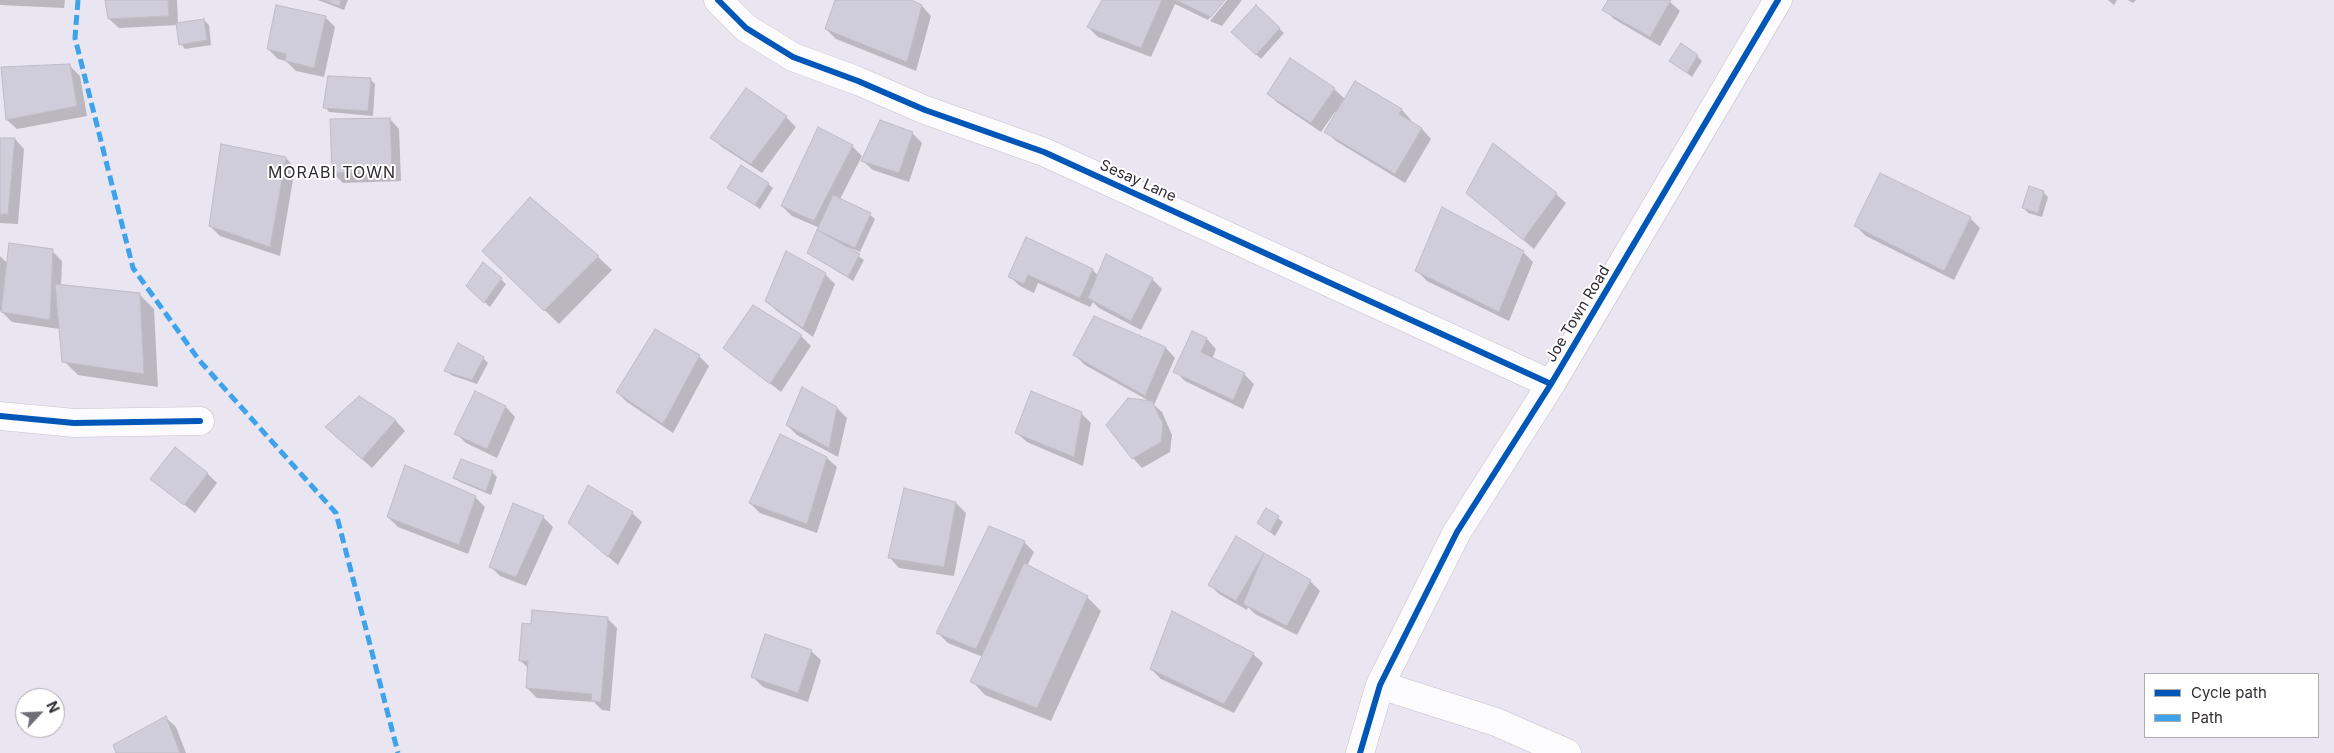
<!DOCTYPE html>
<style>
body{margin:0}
#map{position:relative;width:2334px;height:753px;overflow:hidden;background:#e9e5f1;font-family:Inter,sans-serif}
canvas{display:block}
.legend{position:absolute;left:2144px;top:673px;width:175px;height:65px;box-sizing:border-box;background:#fff;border:1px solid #acabae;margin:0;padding:6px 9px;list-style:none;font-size:15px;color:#302c35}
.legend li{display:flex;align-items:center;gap:10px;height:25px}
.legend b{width:25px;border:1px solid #acabae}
.north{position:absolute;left:15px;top:688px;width:50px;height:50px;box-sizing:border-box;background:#fff;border:1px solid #acabae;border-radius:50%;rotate:65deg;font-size:14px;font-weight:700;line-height:20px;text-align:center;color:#302c35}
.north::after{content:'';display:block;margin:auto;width:18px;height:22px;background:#716d77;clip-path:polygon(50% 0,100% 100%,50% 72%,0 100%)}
</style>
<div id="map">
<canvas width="2334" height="753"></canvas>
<ul class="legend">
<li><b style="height:6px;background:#0057b8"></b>Cycle path</li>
<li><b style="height:6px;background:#3ea3eb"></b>Path</li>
</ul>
<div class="north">N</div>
</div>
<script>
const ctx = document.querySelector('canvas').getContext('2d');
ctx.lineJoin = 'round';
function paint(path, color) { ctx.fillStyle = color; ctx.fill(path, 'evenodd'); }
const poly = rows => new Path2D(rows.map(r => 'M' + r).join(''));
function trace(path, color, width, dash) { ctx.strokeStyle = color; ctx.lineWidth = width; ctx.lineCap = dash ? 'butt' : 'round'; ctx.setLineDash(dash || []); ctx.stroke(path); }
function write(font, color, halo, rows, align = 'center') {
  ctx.font = font + ' Inter,sans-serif'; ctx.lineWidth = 4; ctx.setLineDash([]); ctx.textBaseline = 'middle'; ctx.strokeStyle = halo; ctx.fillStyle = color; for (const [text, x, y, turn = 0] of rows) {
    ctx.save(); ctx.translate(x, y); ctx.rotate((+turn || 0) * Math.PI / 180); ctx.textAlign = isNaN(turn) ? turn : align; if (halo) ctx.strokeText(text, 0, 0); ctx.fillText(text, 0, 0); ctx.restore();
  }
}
const shadow = poly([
 [0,0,65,0,64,8,0,5],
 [107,0,177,0,178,24,204,20,209,25,211,45,185,49,181,44,178,25,119,28,109,19],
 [318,0,348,0,344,10],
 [837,0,908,0,922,6,931,16,916,71,836,39,826,29],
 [1103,0,1224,0,1208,20,1175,4,1151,57,1098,37,1088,27],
 [1227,0,1242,0,1222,26,1210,21],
 [1610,0,1668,0,1680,11,1660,46,1614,19,1604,9],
 [2108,0,2117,0,2114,5],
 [2128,0,2136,0,2133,3],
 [1256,7,1284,33,1261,59,1233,32],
 [325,17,335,27,324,77,296,71,286,61,278,59,268,49],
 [1697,56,1702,61,1692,77,1671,61],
 [70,66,80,76,87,116,17,129,7,120],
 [370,79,375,84,373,116,329,112,325,107],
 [1355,82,1402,110,1411,120,1410,122,1422,129,1431,139,1405,183,1336,141,1326,131,1337,113,1335,112,1321,132,1278,103,1268,94,1334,89,1345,99],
 [786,117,796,127,762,173,722,147,712,137],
 [390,119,399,129,401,181,343,183,333,173],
 [912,133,922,143,909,182,873,170,863,161],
 [0,139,15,139,24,149,18,224,0,223],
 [852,146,862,156,840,199,870,215,875,219,860,252,848,247,847,249,864,260,853,281,808,253,820,228,792,216,782,206],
 [286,158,295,168,280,256,220,236,210,226],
 [768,184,773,188,760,209,729,188],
 [2043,192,2048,197,2042,217,2028,213,2024,208],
 [1468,193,1556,194,1566,203,1534,249],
 [1970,218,1980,228,1954,280,1866,236,1856,226],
 [1027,239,1093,270,1098,276,1152,279,1162,289,1141,330,1099,308,1093,302,1090,307,1038,283,1034,293,1020,286,1010,277],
 [52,251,62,261,61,286,140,295,154,309,158,387,78,375,64,361,60,329,12,322,0,310,0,256,8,264],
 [1523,252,1533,262,1509,321,1427,281,1417,271],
 [598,257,612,270,559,324,498,265],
 [483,263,506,284,490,307,467,286],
 [825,274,835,284,813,337,777,311,767,301],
 [1095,318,1166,348,1175,358,1154,405,1162,412,1172,435,1170,452,1142,468,1133,458,1151,402,1085,365,1075,355],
 [801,336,811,346,781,392,725,348],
 [1207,339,1216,349,1212,359,1244,374,1254,384,1243,409,1185,381,1175,371],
 [699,356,709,366,673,433,627,402,617,392],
 [483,358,488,363,477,384,451,375,446,370],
 [359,398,396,421,405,431,372,468,336,436],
 [506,407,515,417,497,458,466,443,456,433],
 [837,408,847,418,838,457,797,435,787,425],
 [1081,413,1091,423,1083,466,1027,442,1017,433],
 [827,458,837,467,817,533,760,513,750,503],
 [492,472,497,477,491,495,460,482,455,478],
 [207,473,217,483,195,513,152,479],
 [475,497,485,507,468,554,398,527,388,517],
 [956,503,966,513,954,576,899,568,890,558],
 [1267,510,1283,522,1275,536,1258,523],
 [632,513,642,522,618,565,579,532],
 [543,517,553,527,526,586,500,576,491,567],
 [1237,538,1310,581,1320,591,1297,635,1255,614,1248,607,1247,610,1219,594,1209,584],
 [1024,542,1034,552,1027,566,1087,597,1101,611,1051,721,985,695,972,681,983,657,948,643,938,633],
 [607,618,617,628,610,711,602,710,594,702,537,698,527,688,529,669,520,660,532,625],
 [811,651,821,660,808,702,763,687,753,677],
 [1253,654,1263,663,1234,713,1161,679,1151,669],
 [166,718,176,727,186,753,117,753]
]);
const building = poly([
 [105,0,168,0,169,16,108,19,105,0],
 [324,0,341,0,339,6,324,0],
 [835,0,911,0,922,5,907,62,825,29,835,0],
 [1102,0,1162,0,1141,48,1087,27,1102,0],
 [1176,0,1225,0,1211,17,1176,0],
 [1608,0,1671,0,1650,37,1602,10,1608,0],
 [276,5,326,16,314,68,285,61,286,54,267,49,276,5],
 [1256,5,1280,28,1256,55,1231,32,1256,5],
 [204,19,207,40,179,45,176,23,204,19],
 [1681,43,1698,55,1687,73,1669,61,1681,43],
 [1290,58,1335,88,1311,123,1267,94,1290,58],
 [70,64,77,106,6,120,1,67,70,64],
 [328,76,371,78,368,111,323,108,328,76],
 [1355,81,1402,109,1399,114,1422,128,1395,174,1324,132,1355,81],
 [746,88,787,116,751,164,710,138,746,88],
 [390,118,392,171,332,173,330,119,390,118],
 [880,120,913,132,899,173,861,161,880,120],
 [818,127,853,145,814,221,781,206,818,127],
 [0,138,15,138,8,214,0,214,0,138],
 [1493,143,1557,193,1523,240,1466,193,1493,143],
 [221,144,286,157,270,247,209,226,221,144],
 [741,165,769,183,755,205,727,188,741,165],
 [1880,173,1971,217,1944,271,1854,226,1880,173],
 [2029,186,2044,191,2038,213,2022,208,2029,186],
 [833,195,871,213,855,248,817,230,833,195],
 [530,197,599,256,544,311,482,251,530,197],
 [1442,207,1524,251,1499,312,1415,271,1442,207],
 [817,230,860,254,848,277,807,253,817,230],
 [1026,237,1093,269,1080,298,1028,275,1024,284,1008,277,1026,237],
 [9,243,53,249,50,320,1,312,9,243],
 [786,251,826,273,803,328,765,301,786,251],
 [1106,254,1153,278,1131,321,1088,298,1106,254],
 [483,262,502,278,484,303,466,286,483,262],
 [55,284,140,293,144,374,62,362,55,284],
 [753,305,802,335,770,384,723,348,753,305],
 [1094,316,1166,347,1145,396,1073,355,1094,316],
 [655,329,700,355,663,424,616,392,655,329],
 [1192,331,1207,338,1201,352,1245,373,1233,400,1173,372,1192,331],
 [458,343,484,357,472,380,444,371,458,343],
 [802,387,837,407,829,448,786,425,802,387],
 [475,391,506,406,487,449,454,434,475,391],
 [1031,391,1082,412,1074,457,1015,433,1031,391],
 [359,396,396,420,362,459,325,427,359,396],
 [1128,398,1152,401,1163,424,1161,442,1132,459,1106,425,1128,398],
 [780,434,827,457,807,524,749,503,780,434],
 [175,447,208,473,184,505,150,479,175,447],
 [461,459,493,471,486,491,453,478,461,459],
 [405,465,476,496,459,545,387,517,405,465],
 [588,485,633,512,608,557,568,523,588,485],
 [904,488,956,502,944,567,888,558,904,488],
 [513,503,544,516,516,577,489,567,513,503],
 [1266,508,1279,516,1270,532,1257,523,1266,508],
 [989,526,1025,541,976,649,936,633,989,526],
 [1236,536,1264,553,1236,601,1208,585,1236,536],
 [1264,553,1311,580,1287,626,1243,604,1264,553],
 [1024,563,1088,596,1037,708,970,682,1024,563],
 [532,610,608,617,601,702,591,701,592,694,526,688,528,661,519,661,522,623,531,624,532,610],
 [1172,611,1254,653,1224,704,1150,669,1172,611],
 [765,634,812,650,798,693,751,677,765,634],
 [166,716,180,753,116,753,113,745,166,716]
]);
const minor = poly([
 [718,0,746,28,793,57,858,81,925,110,1044,152,1551,384],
 [0,416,74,423,200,421],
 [1380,685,1496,722,1567,753],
 [1360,753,1380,685,1457,532,1551,384,1778,0]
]);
const quiet = poly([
 [78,0,75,38,133,268,199,360,336,513,398,753]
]);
const cycleway = poly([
 [718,0,746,28,793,57,858,81,925,110,1044,152,1551,384],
 [0,416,74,423,200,421],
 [1360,753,1380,685,1457,532,1551,384,1778,0]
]);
const streetNames = [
 ["Sesay Lane",1138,181,24],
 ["Joe Town Road",1578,314,-59]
];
const neighbourhoodNames = [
 ["MORABI TOWN",332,173]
];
paint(shadow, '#0003');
paint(building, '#cfcdda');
trace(building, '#bfbcc6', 1);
trace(minor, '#c7c3cd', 29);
trace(minor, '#fcfbfd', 28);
trace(quiet, '#3ea3eb', 5, [10, 5]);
trace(cycleway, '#0057b8', 6);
write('15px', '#302c35', '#fff', streetNames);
ctx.letterSpacing = '1px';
write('16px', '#302c35', '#fff', neighbourhoodNames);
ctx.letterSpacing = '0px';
</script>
